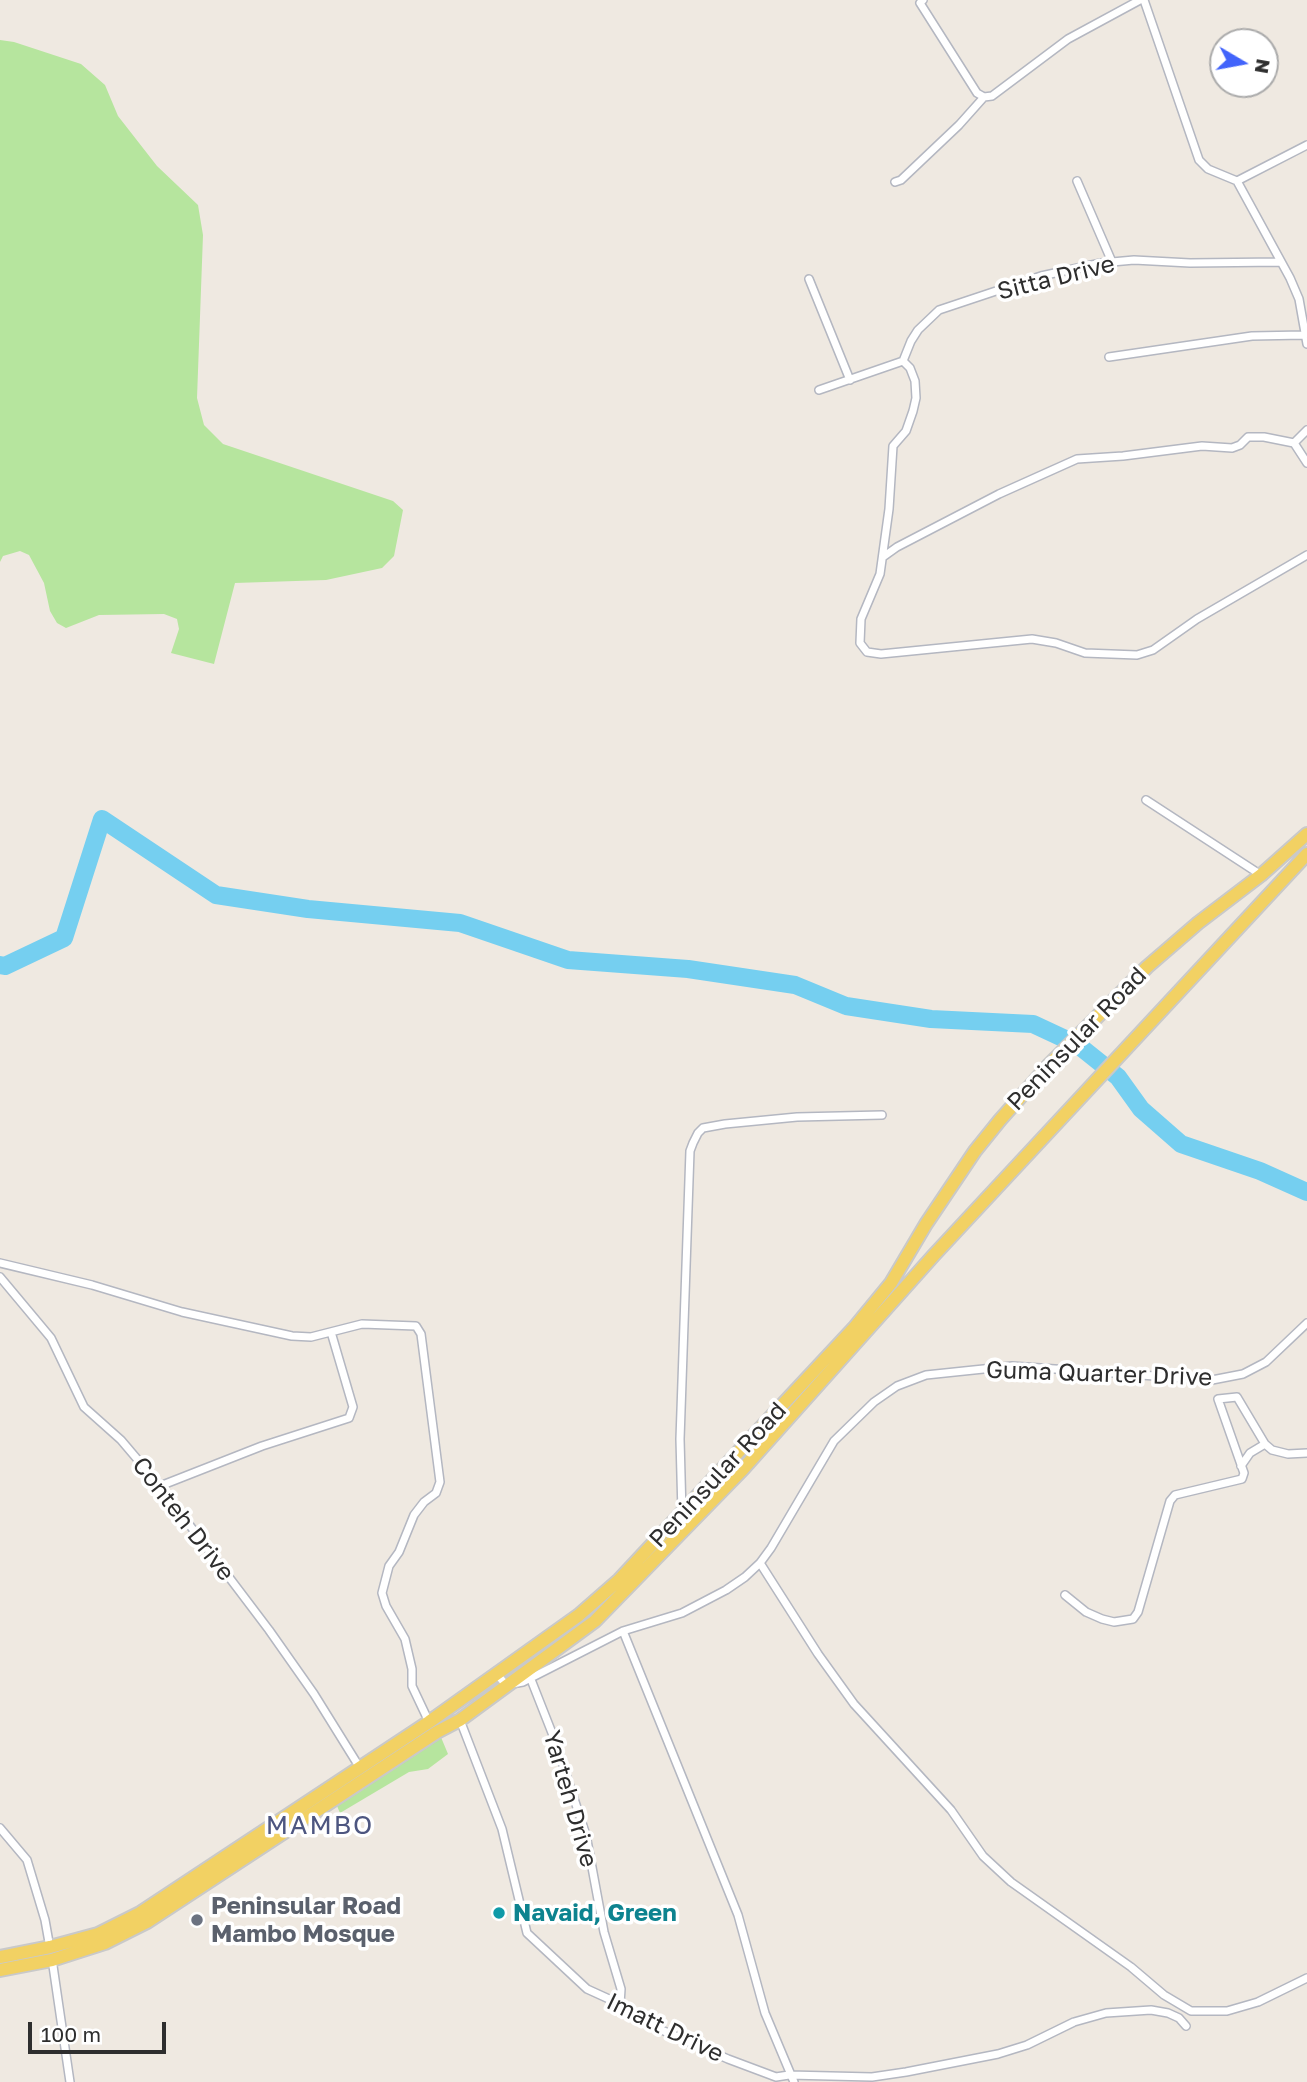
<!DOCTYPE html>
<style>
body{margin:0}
#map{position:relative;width:1307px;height:2082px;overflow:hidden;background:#efe9e1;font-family:"Golos Text",sans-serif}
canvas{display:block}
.north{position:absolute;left:1209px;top:28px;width:70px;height:70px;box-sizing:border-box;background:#fff;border:2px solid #ababab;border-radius:50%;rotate:100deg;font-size:19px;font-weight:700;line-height:28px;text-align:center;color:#2e2e2e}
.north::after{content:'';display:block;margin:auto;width:24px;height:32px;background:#4264fb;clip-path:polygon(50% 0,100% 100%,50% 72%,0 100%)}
.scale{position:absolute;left:28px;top:2022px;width:138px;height:32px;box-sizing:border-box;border:4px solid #2e2e2e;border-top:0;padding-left:9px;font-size:21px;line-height:24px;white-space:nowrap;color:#2e2e2e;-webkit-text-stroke:5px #fff;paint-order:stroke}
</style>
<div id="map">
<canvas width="1307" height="2082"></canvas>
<div class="north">N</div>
<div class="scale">100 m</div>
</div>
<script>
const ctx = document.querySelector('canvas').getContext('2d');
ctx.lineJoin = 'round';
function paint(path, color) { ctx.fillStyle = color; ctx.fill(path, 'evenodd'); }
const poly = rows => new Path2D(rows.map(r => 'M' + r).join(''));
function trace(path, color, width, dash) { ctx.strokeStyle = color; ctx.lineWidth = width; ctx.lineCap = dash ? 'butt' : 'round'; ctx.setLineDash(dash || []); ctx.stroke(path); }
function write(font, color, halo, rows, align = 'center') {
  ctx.font = font + ' "Golos Text",sans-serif'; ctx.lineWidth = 7; ctx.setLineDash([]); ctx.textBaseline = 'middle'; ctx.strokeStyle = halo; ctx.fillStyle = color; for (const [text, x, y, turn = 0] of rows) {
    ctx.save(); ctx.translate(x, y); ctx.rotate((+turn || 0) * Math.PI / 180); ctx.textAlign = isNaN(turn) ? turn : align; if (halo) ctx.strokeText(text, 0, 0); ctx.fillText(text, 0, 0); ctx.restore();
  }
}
const green = poly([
 [0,40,14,42,81,64,105,85,118,116,157,166,198,205,203,235,197,398,204,425,223,444,393,501,403,510,394,556,382,568,326,580,235,583,214,664,171,653,179,629,177,619,164,614,99,615,66,628,57,623,50,611,44,583,29,555,20,551,3,556,0,562],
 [438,1730,448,1754,428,1769,409,1772,340,1813,334,1799]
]);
const river = poly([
 [0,965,5,966,64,938,102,819,216,895,308,909,460,923,568,960,688,969,795,985,846,1006,931,1019,1033,1024,1078,1045,1118,1077,1141,1109,1181,1144,1260,1171,1307,1192]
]);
const minor = poly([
 [923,0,920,3,977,93,984,97,992,96,1068,39,1140,0],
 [1144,0,1199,160,1208,169,1237,181,1290,278,1299,299,1307,344],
 [1077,181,1112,262],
 [1237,181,1307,145],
 [895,182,901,180,959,125,984,97],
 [809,279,850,380],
 [1109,357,1252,336,1304,335],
 [903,361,911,341,918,330,939,310,1041,276,1101,263,1134,260,1190,263,1281,262],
 [819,390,903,361,910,368,915,381,916,398,913,411,906,431,893,446,889,509,880,574,861,619,860,643,867,652,881,654,1032,639,1056,643,1085,653,1137,655,1153,650,1197,619,1307,555],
 [1294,443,1307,463],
 [1294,443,1307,430],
 [883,557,897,547,999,494,1077,459,1123,456,1202,446,1232,448,1240,445,1248,437,1264,437,1294,443],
 [1146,800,1261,875],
 [0,1263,92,1285,182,1312,292,1336,311,1337,362,1324,416,1326,421,1334,440,1482,436,1493,424,1502,414,1515,399,1552,389,1566,382,1593,386,1606,405,1639,412,1669,412,1686,429,1722],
 [0,1277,51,1338,84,1407,121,1440,160,1486,269,1630,314,1694,360,1768],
 [1241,1466,1250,1453,1265,1444],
 [160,1486,262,1446,349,1418,353,1407,331,1332],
 [682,1513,680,1439,690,1151,693,1143,698,1133,703,1128,725,1124,797,1117,882,1115],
 [760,1563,818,1654,854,1704,951,1810,983,1856,1011,1882,1131,1967,1164,1995,1191,2011,1227,2011,1258,2002,1307,1978],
 [1065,1595,1086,1612,1102,1619,1114,1622,1133,1619,1138,1612,1170,1501,1175,1495,1242,1479,1244,1473,1218,1399,1237,1397,1265,1444,1272,1450,1288,1454,1307,1453],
 [623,1631,738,1915,765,2013,794,2082],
 [496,1673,506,1685,523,1682,623,1631,682,1613,726,1590,745,1577,760,1563,771,1548,834,1441,874,1402,897,1386,926,1375,1012,1366,1212,1380,1243,1374,1266,1362,1307,1323],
 [530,1677,554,1738,586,1835,604,1932,621,1989,620,2004],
 [460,1720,502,1829,527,1933,587,1989,620,2004,641,2021,728,2059,776,2077,789,2075,872,2077,906,2072,998,2054,1027,2045,1074,2022,1106,2013,1151,2010,1168,2013,1179,2018,1186,2026],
 [0,1828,27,1860,45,1920,50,1948],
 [52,1959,70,2082]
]);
const primary = poly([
 [0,1957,50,1947,98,1934,140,1913,429,1722,579,1615,619,1580,854,1328,891,1283,926,1224,975,1151,1000,1120,1048,1066,1147,967,1198,923,1261,875,1307,834],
 [0,1970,52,1960,105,1943,147,1922,437,1732,460,1720,595,1621,743,1469,934,1255,1307,854]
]);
const markers = [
 [499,1913,7,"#0f9aa8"],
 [197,1920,7,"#6b7280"]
];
const streetNames = [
 ["Sitta Drive",1056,278,-14],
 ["Peninsular Road",1077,1039,-46],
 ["Guma Quarter Drive",1099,1374,2],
 ["Peninsular Road",718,1475,-47],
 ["Conteh Drive",183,1519,52],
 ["Yarteh Drive",570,1799,74],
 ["Imatt Drive",665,2028,26]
];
const worshipNames = [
 ["Peninsular Road",211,1906],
 ["Mambo Mosque",211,1934]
];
const cultureNames = [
 ["Navaid, Green",513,1913]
];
const neighbourhoodNames = [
 ["MAMBO",320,1826]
];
paint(green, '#b6e59e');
trace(river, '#75cff0', 18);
trace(minor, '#b4b7c1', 10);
trace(primary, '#c9c9c9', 16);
trace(minor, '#fff', 7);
trace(primary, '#f2d163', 12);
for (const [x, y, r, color] of markers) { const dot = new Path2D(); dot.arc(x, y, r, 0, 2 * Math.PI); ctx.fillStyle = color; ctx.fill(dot); trace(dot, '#fff', 2.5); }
write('24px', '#2e2e2e', '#fff', streetNames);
write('bold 24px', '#5b616d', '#fff', worshipNames, 'left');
write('bold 24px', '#0d838f', '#fff', cultureNames, 'left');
ctx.letterSpacing = '2px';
write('26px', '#4d5680', '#fff', neighbourhoodNames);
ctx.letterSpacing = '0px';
</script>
